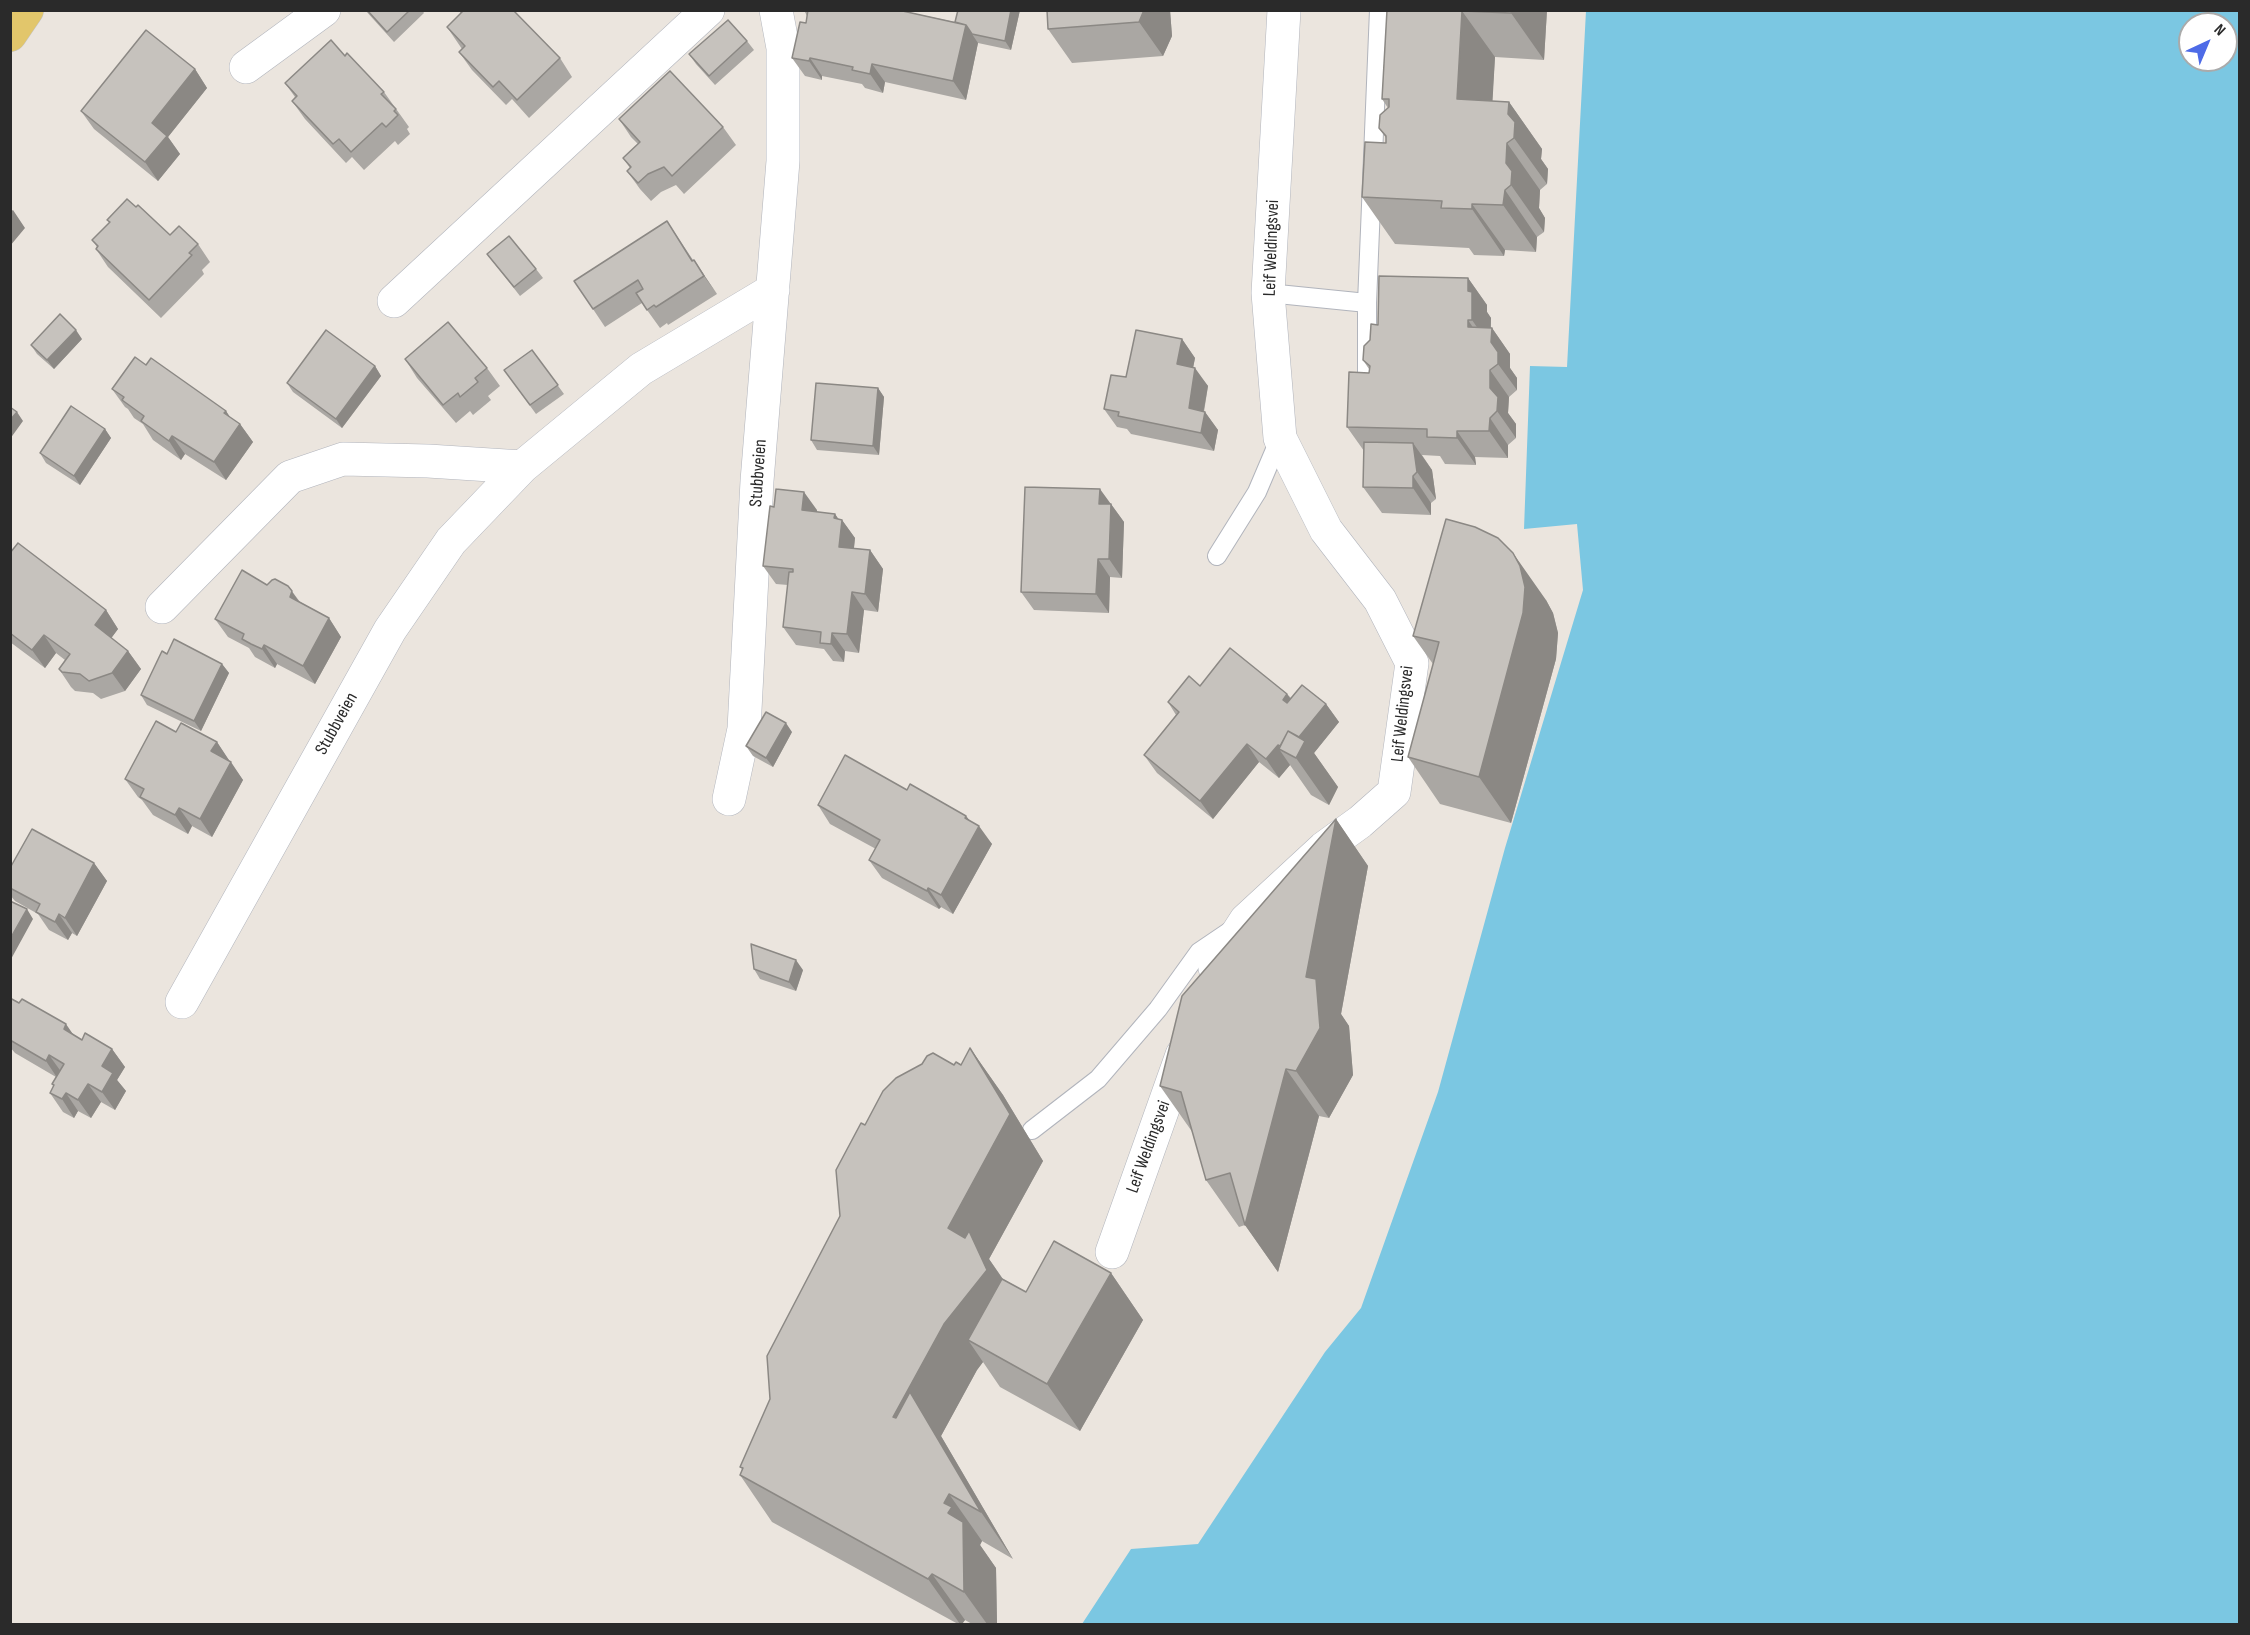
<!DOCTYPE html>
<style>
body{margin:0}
#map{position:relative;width:2250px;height:1635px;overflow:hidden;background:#ebe5de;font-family:"Sofia Sans Condensed",sans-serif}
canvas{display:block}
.frame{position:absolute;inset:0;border:12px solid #2a2a2a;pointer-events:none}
.north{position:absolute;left:2178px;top:12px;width:60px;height:60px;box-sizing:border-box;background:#fff;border:2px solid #aaa;border-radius:50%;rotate:44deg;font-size:16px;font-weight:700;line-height:24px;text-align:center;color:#2a2a2a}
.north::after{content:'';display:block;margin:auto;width:21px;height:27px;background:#4e6be7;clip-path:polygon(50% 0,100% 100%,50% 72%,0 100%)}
</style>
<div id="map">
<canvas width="2250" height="1635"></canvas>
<div class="frame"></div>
<div class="north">N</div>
</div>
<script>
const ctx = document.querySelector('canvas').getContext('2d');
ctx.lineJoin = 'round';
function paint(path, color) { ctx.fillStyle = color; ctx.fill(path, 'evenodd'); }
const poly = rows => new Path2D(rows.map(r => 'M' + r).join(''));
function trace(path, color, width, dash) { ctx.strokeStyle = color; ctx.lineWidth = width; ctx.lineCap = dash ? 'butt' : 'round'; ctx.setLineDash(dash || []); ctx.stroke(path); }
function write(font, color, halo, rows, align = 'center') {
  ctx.font = font + ' "Sofia Sans Condensed",sans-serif'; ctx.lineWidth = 4.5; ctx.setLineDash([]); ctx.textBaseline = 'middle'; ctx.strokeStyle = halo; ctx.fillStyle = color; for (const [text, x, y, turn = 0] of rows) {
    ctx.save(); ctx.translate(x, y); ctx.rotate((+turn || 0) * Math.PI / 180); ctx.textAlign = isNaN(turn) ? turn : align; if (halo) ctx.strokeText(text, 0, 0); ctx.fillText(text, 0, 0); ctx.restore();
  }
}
const water = poly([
 [1586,11,2239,11,2239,1624,1082,1624,1131,1549,1198,1544,1325,1352,1361,1308,1438,1092,1505,848,1583,590,1577,524,1524,529,1530,366,1567,367],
 [2190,24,2226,24,2226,60,2190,60]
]);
const service = poly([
 [1268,293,1367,303],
 [1367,377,1367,303,1379,10],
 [1217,556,1257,492,1280,438],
 [1032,1130,1098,1079,1158,1009,1199,952,1230,931]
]);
const minor = poly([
 [246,67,324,10],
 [394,301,708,10],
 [162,607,290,477,343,459,428,461,522,467],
 [729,799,744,729,757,481,783,161,783,48,776,10],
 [1215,968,1246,920,1324,848,1360,822,1394,792,1412,663,1380,600,1326,530,1280,438,1268,293,1284,10],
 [182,1002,390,630,451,541,522,467,641,369,773,290],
 [1112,1252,1182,1055]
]);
const primary = poly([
 [10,35,27,10]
]);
const wall = poly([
 [365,10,422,10,424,13,394,42],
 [459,10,513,10,560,58,572,77,529,118,512,99,506,105,472,70,459,52,462,49,447,27,461,14],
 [804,10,898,10,955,22,958,10,1020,10,1011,50,978,43,966,100,885,82,883,93,865,88,862,84,822,76,822,80,805,76,792,58,806,23,807,16],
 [1170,10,1172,36,1163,56,1072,63,1048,29],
 [1387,10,1547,10,1544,60,1495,57,1492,101,1509,102,1542,149,1541,159,1548,169,1547,184,1540,190,1539,208,1545,218,1544,232,1537,237,1536,252,1505,250,1504,256,1474,255,1469,248,1395,244,1362,197,1386,143,1386,138,1379,128,1388,108,1382,99],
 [747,41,754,50,715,85,696,64,689,54],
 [345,56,384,92,409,127,407,129,410,134,398,145,395,141,364,170,352,157,346,163,305,119,292,101,295,97,285,83],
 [195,69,207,88,168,137,180,154,158,181,94,129,81,111],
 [619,119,723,127,736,145,684,194,676,185,661,192,651,201,640,189,627,171,630,168,623,158,638,144,631,137],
 [136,207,170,235,198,244,210,262,202,270,204,274,161,318,108,267,96,249,97,247,92,240,109,223,107,220],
 [667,221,693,260,694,260,717,294,668,325,667,323,660,328,642,303,605,327,593,309],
 [487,254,536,269,543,278,520,296],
 [1468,278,1487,305,1487,312,1491,318,1491,328,1492,328,1510,354,1510,368,1517,378,1517,390,1509,397,1508,413,1516,424,1516,438,1508,445,1508,458,1475,457,1476,465,1445,464,1440,456,1422,455,1432,470,1436,499,1431,503,1431,515,1382,513,1363,487,1364,451,1347,427,1369,373,1369,369,1363,360,1370,340,1378,325],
 [82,339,54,369,37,354,31,345],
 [1182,339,1195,358,1193,368,1208,386,1204,412,1205,412,1218,430,1214,451,1131,434,1127,429,1117,427,1104,409,1126,377],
 [532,350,564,394,536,414,504,370],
 [405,359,487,368,500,386,488,396,491,400,473,415,470,411,456,423,417,378],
 [146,365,226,411,230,417,240,424,253,442,226,480,185,454,181,460,153,440,143,424,134,418,128,409,125,407,112,389],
 [375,366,381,376,342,428,293,392,287,383],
 [878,388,884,397,879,455,817,450,811,440],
 [105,429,111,438,80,485,46,463,40,453],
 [1111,504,1124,522,1122,578,1110,577,1109,613,1034,610,1021,592],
 [774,507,817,510,817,512,835,514,838,519,842,520,855,538,854,548,870,550,883,569,878,612,864,610,859,653,845,651,844,662,833,661,824,649,796,645,783,627,788,585,776,584,763,566],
 [10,553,106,610,118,629,111,638,128,651,141,669,125,691,101,699,93,693,75,691,71,687,59,669,65,660,56,653,45,668,10,642],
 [267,585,288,586,300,602,329,618,341,637,315,684,277,664,275,668,255,657,249,648,228,637,215,619],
 [1546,600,1553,613,1558,633,1556,659,1511,823,1440,804,1408,757,1433,664,1413,636],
 [167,654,222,664,229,673,201,731,147,705,141,695],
 [1200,686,1287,694,1291,698,1326,704,1339,722,1314,753,1338,787,1329,805,1311,795,1290,765,1279,778,1259,762,1213,819,1157,773,1144,755,1176,715,1168,702],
 [176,732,217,742,229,761,243,780,212,837,192,826,188,834,153,815,142,800,138,797,125,779],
 [792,732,773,767,753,756,746,746],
 [907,790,966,816,970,821,992,844,953,914,941,907,939,909,882,878,869,860,876,849,830,824,818,805],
 [1336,819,1368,866,1341,1014,1349,1026,1353,1075,1329,1118,1319,1116,1278,1272,1245,1225,1239,1227,1206,1180,1193,1133,1160,1086],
 [94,863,107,881,77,936,72,933,68,940,49,930,38,914,15,901,10,895,10,868],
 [754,969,803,970,796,991,760,979],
 [10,998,82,1040,112,1049,125,1067,117,1080,126,1091,115,1110,101,1102,91,1118,78,1111,74,1118,63,1112,50,1093,54,1087,52,1084,56,1077,15,1053,10,1047],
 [970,1048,1003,1095,1043,1161,989,1259,1003,1279,1026,1292,1111,1273,1143,1320,1080,1431,1000,1387,983,1362,977,1370,941,1436,1013,1559,982,1541,980,1545,996,1568,997,1624,972,1624,965,1620,962,1624,958,1624,772,1522,740,1475,742,1469,740,1467,770,1399,840,1216,865,1125,954,1065,961,1065]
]);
const shadedWall = poly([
 [1011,10,1020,10,1011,50,1005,41],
 [1144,10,1170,10,1172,36,1163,56,1139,22],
 [1512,10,1547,10,1544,60,1511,13],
 [1462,11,1495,57,1490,146,1457,99],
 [966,25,978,43,966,100,953,81],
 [810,58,822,76,822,80,809,61],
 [872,64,885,82,883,93,870,74],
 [195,69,207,88,168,137,180,154,158,181,145,162,152,123],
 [1509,102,1542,149,1541,159,1548,169,1547,184,1514,138,1508,114],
 [1507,143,1540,190,1539,208,1545,218,1544,232,1511,185,1506,163],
 [1505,190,1537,237,1536,252,1503,205],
 [1472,204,1505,250,1504,256,1472,209],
 [13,210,25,228,10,246,10,212],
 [694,260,706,278,717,294,704,276],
 [1468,278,1487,305,1487,312,1491,318,1490,346,1472,320,1468,291],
 [1468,320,1486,347,1468,327],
 [1492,328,1510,354,1510,368,1517,378,1517,390,1498,364,1491,342],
 [76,330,82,339,54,369,47,360],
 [1182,339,1195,358,1190,383,1177,364],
 [375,366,381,376,342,428,336,419],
 [1195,368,1208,386,1201,426,1189,408],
 [1490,370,1509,397,1508,413,1516,424,1516,438,1497,411,1490,388],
 [878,388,884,397,879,455,873,446],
 [226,411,237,428,240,424,253,442,226,480,214,462,224,413],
 [17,412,23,421,10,439,10,420],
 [1205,412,1218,430,1214,451,1201,433],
 [1490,418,1508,445,1508,458,1489,431],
 [105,429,111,438,80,485,74,476],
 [1457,431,1475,457,1476,465,1457,438],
 [172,436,185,454,181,460,169,441],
 [1413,443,1432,470,1436,499,1417,472],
 [1413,476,1431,503,1431,515,1413,488],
 [1100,489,1124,522,1122,578,1109,559,1099,504],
 [804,492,817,510,815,528,802,510],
 [835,514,842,524,842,520,855,538,852,565,839,547,834,518],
 [870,550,883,569,878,612,865,594],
 [1513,553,1546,600,1553,613,1558,633,1556,659,1511,823,1479,777],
 [1098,559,1110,577,1109,613,1096,594],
 [288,586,305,610,290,597],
 [852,592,864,610,859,653,847,634],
 [106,610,118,629,107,644,95,625],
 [329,618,341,637,315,684,303,666],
 [832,633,845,651,844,662,831,644],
 [44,635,56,653,45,668,32,650],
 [264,645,277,664,275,668,262,649],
 [128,651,141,669,125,691,112,673],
 [222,664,229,673,201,731,194,721],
 [1287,694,1300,712,1283,700],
 [1326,704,1339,722,1314,753,1338,787,1329,805,1296,758,1287,752],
 [786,723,792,732,773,767,766,758],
 [217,742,229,760,224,770,211,751],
 [1247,744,1259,762,1213,819,1200,801],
 [1278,745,1282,750,1279,749,1290,765,1279,778,1266,759],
 [231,762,243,780,212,837,200,819],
 [179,808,192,826,188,834,175,815],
 [966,816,977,830,979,826,992,844,953,914,941,895],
 [1336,819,1368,866,1341,1014,1349,1026,1353,1075,1329,1118,1296,1071,1306,977],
 [94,863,107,881,77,936,65,918],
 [928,888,941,907,939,909,927,891],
 [27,909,33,919,10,961,10,939],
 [59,914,72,933,68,940,55,922],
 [796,960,803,970,796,991,789,982],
 [66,1024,79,1043,64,1029],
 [970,1048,1003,1095,1043,1161,989,1259,1002,1278,1020,1317,968,1340,983,1362,977,1370,941,1436,1013,1559,981,1512,893,1417,948,1228],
 [112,1049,125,1067,117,1080,126,1091,115,1110,102,1092,102,1066],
 [49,1055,62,1073,58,1079,46,1061],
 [1286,1069,1319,1116,1278,1272,1245,1225],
 [88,1084,101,1102,91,1118,78,1100],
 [66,1093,78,1111,74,1118,62,1099],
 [1111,1273,1143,1320,1080,1431,1047,1384],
 [949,1494,982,1541,980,1545,996,1568,997,1624,987,1624,964,1592,948,1513,944,1503],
 [932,1574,965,1620,962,1624,960,1624,928,1579]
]);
const building = poly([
 [367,10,410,10,387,32,367,10],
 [462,10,513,10,560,58,517,100,499,81,493,87,459,52,465,46,447,27,463,11,462,10],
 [898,10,966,25,953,81,872,64,870,74,852,70,853,67,810,58,809,61,792,58,800,22,806,23,808,10,898,10],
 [958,10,1011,10,1005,41,972,34,966,25,955,22,958,10],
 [1047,10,1144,10,1139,22,1048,29,1047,10],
 [1387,10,1512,10,1511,13,1462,11,1457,99,1509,102,1508,114,1515,122,1514,138,1507,143,1506,163,1512,171,1511,185,1505,190,1503,205,1472,204,1472,209,1441,208,1442,201,1362,197,1365,142,1386,143,1386,136,1379,128,1380,115,1389,107,1389,99,1382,99,1387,10],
 [728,20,747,41,709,76,689,54,728,20],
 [146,30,195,69,152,123,167,136,145,162,81,111,146,30],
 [331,40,345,56,347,53,384,92,381,94,396,109,394,111,398,115,386,127,382,123,351,152,339,139,333,144,292,101,297,96,285,83,331,40],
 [670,71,723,127,672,176,664,167,648,174,638,183,627,171,631,167,623,158,640,142,619,119,670,71],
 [127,199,136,207,138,205,170,235,179,226,198,244,189,253,192,255,149,300,96,249,98,246,92,240,110,222,107,220,127,199],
 [667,221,692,261,694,260,704,276,656,307,654,305,647,310,636,293,643,289,638,280,593,309,574,281,667,221],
 [509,236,536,269,514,287,487,254,509,236],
 [1379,276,1468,278,1468,291,1472,292,1472,320,1468,320,1468,327,1492,328,1491,342,1498,352,1498,364,1490,370,1490,388,1498,397,1497,411,1490,418,1489,431,1457,431,1457,438,1427,437,1427,429,1347,427,1349,372,1369,373,1370,366,1363,360,1364,346,1370,340,1371,324,1378,325,1379,276],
 [60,314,76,330,47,360,31,345,60,314],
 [448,322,487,368,475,378,478,382,460,397,458,393,443,405,405,359,448,322],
 [326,330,375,366,336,419,287,383,326,330],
 [1136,330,1182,339,1177,364,1195,368,1189,408,1205,412,1201,433,1118,416,1119,412,1104,409,1111,375,1126,377,1136,330],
 [532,350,558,385,530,405,504,370,532,350],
 [135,357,146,365,151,358,226,411,224,413,240,424,214,462,172,436,169,441,141,421,144,416,122,400,124,397,112,389,135,357],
 [816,383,878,388,873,446,811,440,816,383],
 [71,406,105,429,74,476,40,453,71,406],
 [10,407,17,412,10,420,10,407],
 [1364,442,1413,443,1417,472,1413,476,1413,488,1363,487,1364,442],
 [1025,487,1100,489,1099,504,1111,504,1109,559,1098,559,1096,594,1021,592,1025,487],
 [776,489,804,492,802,510,835,514,834,518,842,520,839,547,870,550,865,594,852,592,847,634,832,633,831,644,820,643,821,632,783,627,789,572,793,572,793,569,763,566,770,506,774,507,776,489],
 [1446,519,1475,527,1498,538,1513,553,1520,566,1525,587,1523,613,1479,777,1408,757,1439,642,1413,636,1446,519],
 [18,543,106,610,95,625,128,651,112,673,89,681,80,674,62,672,59,669,70,654,44,635,32,650,10,633,10,553,18,543],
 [242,570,267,585,272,580,275,579,288,586,292,591,290,597,329,618,303,666,264,645,262,649,251,644,242,639,244,634,215,619,242,570],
 [174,639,222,664,194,721,141,695,162,651,167,654,174,639],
 [1230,648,1287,694,1283,700,1287,703,1302,685,1326,704,1299,737,1288,731,1280,746,1278,745,1266,759,1247,744,1200,801,1144,755,1179,712,1168,702,1189,676,1200,686,1230,648],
 [766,712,786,723,766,758,746,746,766,712],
 [156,721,176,732,181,723,217,742,211,751,231,762,200,819,179,808,175,815,140,797,144,789,125,779,156,721],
 [1288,731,1305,741,1296,758,1279,749,1288,731],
 [845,755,907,790,910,784,966,816,965,818,979,826,941,895,928,888,927,891,869,860,880,840,818,805,845,755],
 [1336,819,1306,977,1316,979,1320,1028,1296,1071,1286,1069,1245,1225,1230,1173,1206,1180,1181,1092,1160,1086,1182,996,1336,819],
 [32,829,94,863,65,918,59,914,55,922,36,912,40,904,10,888,10,868,32,829],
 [10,901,27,909,10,939,10,901],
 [751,944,796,960,789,982,754,969,751,944],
 [10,998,19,1003,22,999,66,1024,64,1029,82,1040,85,1033,112,1049,102,1066,113,1073,102,1092,88,1084,78,1100,66,1093,62,1099,50,1093,54,1085,52,1084,64,1064,49,1055,46,1061,10,1040,10,998],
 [970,1048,1010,1114,948,1228,965,1238,969,1231,987,1270,944,1324,893,1417,896,1418,910,1392,981,1512,949,1494,944,1503,952,1507,948,1513,963,1522,964,1592,932,1574,928,1579,740,1475,743,1468,740,1467,770,1399,767,1356,840,1216,836,1170,861,1123,865,1125,883,1091,896,1078,922,1064,927,1056,933,1053,954,1065,956,1062,961,1065,970,1048],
 [1054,1241,1111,1273,1047,1384,968,1340,1002,1279,1026,1292,1054,1241]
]);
const streetNames = [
 ["Leif Weldingsvei",1272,248,-88],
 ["Stubbveien",759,473,-86],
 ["Leif Weldingsvei",1403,714,-84],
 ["Stubbveien",337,724,-61],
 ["Leif Weldingsvei",1149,1147,-70]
];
paint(water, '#7bc7e2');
trace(service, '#b1b4bc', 20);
trace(minor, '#b1b4bc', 34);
trace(primary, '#c3c3c3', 34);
trace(service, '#fff', 18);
trace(minor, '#fff', 33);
trace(primary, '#e2c66b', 33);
paint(wall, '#aaa7a3');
paint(shadedWall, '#8b8884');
paint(building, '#c6c2bd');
trace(building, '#8b8884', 1.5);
write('18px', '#2a2a2a', '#fff', streetNames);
</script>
